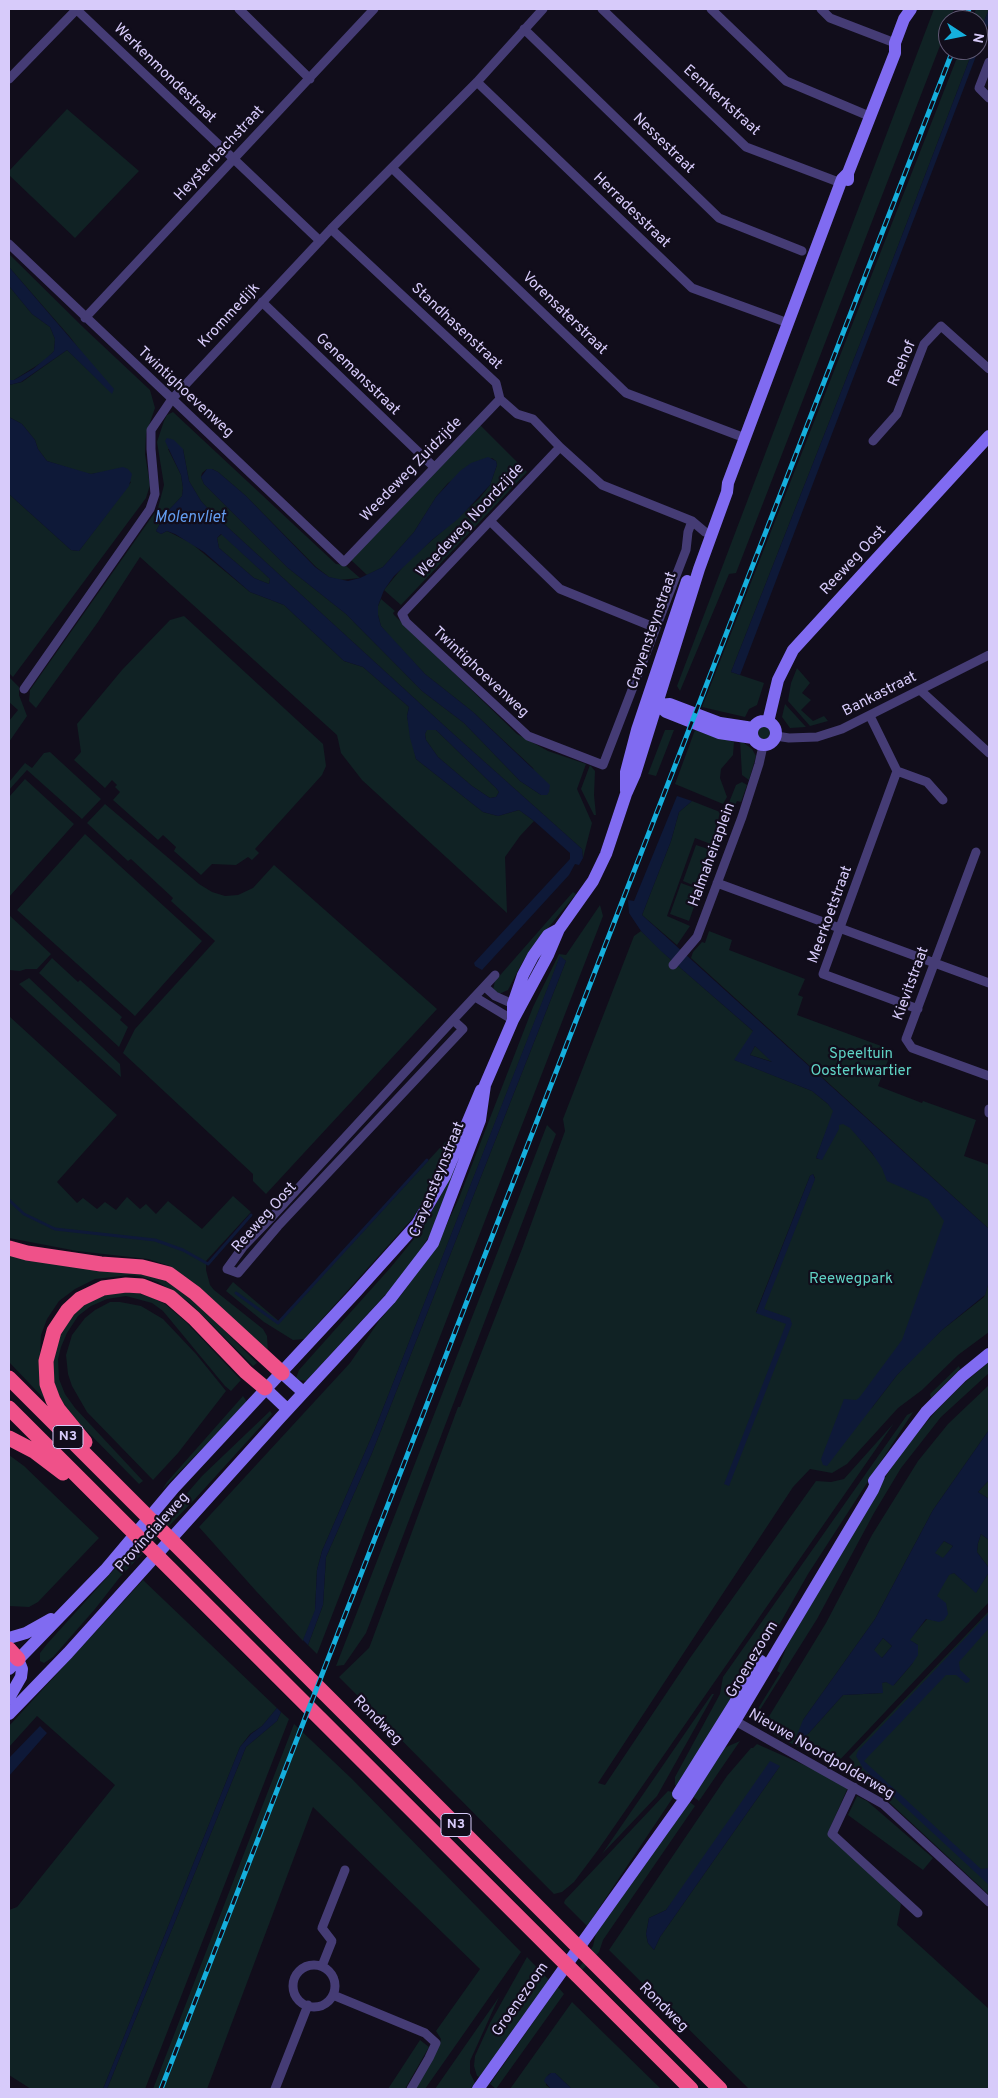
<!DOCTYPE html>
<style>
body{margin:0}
#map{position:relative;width:998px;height:2098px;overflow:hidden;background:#110d1b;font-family:Overpass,sans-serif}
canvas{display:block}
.frame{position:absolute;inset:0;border:10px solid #d7cbfa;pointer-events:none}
.north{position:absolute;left:938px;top:10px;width:50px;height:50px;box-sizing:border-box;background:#110d1b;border:1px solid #605974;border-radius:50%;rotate:101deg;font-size:14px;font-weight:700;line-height:20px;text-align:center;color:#d7cbfa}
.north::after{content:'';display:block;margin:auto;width:18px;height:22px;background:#15afdd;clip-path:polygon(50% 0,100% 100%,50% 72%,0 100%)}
</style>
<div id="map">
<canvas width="998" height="2098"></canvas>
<div class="frame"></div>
<div class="north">N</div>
</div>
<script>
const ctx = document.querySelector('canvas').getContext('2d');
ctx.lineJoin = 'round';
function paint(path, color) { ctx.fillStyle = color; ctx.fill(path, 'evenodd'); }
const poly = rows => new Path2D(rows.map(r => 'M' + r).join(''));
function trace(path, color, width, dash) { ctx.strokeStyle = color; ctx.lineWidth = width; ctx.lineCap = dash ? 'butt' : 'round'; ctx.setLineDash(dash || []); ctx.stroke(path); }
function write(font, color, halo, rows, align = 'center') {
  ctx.font = font + ' Overpass,sans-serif'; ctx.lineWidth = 4.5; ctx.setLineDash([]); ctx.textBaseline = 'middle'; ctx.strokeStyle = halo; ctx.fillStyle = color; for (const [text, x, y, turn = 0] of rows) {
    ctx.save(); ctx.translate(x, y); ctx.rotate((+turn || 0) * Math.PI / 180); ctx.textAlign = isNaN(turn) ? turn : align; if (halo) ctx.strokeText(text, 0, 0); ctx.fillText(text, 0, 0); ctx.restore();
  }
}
const green = poly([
 [934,9,954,9,950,20,948,20,948,25,736,573,729,574,680,691,677,686],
 [976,9,989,9,978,37,978,20,972,20],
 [960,50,973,50,883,285,731,672,764,683,757,705,749,709,745,717,702,707],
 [67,109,139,171,75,238,9,175,9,171],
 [9,254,85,329,150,390,155,408,146,434,145,454,150,485,146,498,13,677,9,673,9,494,71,550,79,551,131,482,103,472,91,474,84,473,47,461,38,449,35,440,22,424,9,417,9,385,22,382,67,350,112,393,70,337,9,267],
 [9,286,32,314,50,327,55,339,54,351,44,361,14,380,9,380],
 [173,412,336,564,345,565,360,578,339,580,329,577,316,567,246,496,218,472,212,469,207,469,202,473,201,477,204,484,288,568,346,614,422,691,464,723,520,781,541,795,533,768,473,712,425,674,391,638,381,626,378,615,378,606,381,599,395,611,393,613,394,615,517,734,548,751,586,764,577,789,592,823,583,858,582,849,449,730,211,512,201,501,189,481,183,449,168,449,181,475,183,488,182,496,166,513,156,531,161,534,167,531,191,543,250,592,284,605,344,661,363,667,409,707,407,716,416,759,483,812,498,816,519,810,534,821,520,836,505,857,507,913,362,780,341,753,337,735,140,557,98,622,36,708,29,701,30,690,158,508,164,485,157,442,164,421,167,415],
 [479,424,527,472,401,605,384,590,406,563,479,499,490,485,497,465,496,461,492,458,448,483,436,497,414,532,383,567,367,575,350,559],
 [222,534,270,579,269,584,254,578,219,548,217,538],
 [184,616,323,744,326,766,322,775,255,849,259,853,252,860,248,857,236,865,212,864,201,875,174,851,176,847,163,835,158,840,113,800,120,792,115,787,117,785,112,780,105,788,74,760,81,752,77,724,122,670,170,620],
 [797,668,810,683,802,693,811,700,801,710,813,721,824,716,828,721,810,726,788,701,791,683],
 [9,677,19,687,19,695,27,716,9,742,9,721,18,710,9,702],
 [785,704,806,727,790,728,782,717],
 '758 733a6 6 0 1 1 12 0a6 6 0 1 1-12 0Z',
 [427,729,436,730,496,788,499,792,496,797,490,798,472,786,438,757,426,740,425,734],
 [665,730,674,730,656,776,648,774],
 [695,730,734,742,733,755,721,769,720,778,727,797,723,804,675,784],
 [740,740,752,749,756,756,749,780,742,775],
 [50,752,101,799,82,819,27,770,9,790,9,782,25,763,32,768,44,753],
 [590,765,595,771,594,795,596,815,594,815,581,789],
 [25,779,74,824,9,897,9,797],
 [742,782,747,785,741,802,737,801,734,807,728,805,736,785],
 [692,801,720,812,717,825,722,830,716,846,695,838,667,916,690,926,677,945,642,915,671,841,679,812],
 [105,804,199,884,212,892,225,896,238,895,253,888,274,865,437,1009,266,1194,253,1181,253,1174,123,1053,135,1029,215,941,171,901,173,898,131,859,128,861,87,823],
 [85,834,202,941,135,1016,17,910],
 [696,845,714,851,700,888,683,881],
 [681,883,700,890,689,921,670,914],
 [573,892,576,894,535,944,523,961,508,990,499,994,493,990,495,981],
 [600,905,603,916,317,1654,308,1645,323,1605,326,1557,372,1453,566,961,560,957,375,1429,322,1551,317,1570,315,1611,303,1641,256,1591,199,1527,350,1363,379,1321,402,1294,440,1239,459,1198,533,1007,559,954,566,955],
 [9,915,51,954,37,969,26,969,20,971,9,970],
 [641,931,668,957,754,1032,735,1060,812,1091,828,1104,834,1111,816,1158,818,1159,841,1116,875,1157,928,1196,946,1220,901,1349,871,1409,897,1375,920,1351,942,1330,984,1297,989,1282,989,1332,958,1355,922,1390,898,1408,847,1464,832,1473,810,1469,793,1487,598,1783,605,1785,690,1658,816,1481,831,1482,844,1479,894,1423,598,1850,574,1882,562,1892,554,1894,339,1677,369,1648,371,1643,458,1407,460,1407,522,1249,565,1131,563,1119,634,936],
 [813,1174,815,1178,761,1314,756,1312,810,1176],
 [709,931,732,940,729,950,805,979,798,995,803,997,797,1015,892,1050,878,1086,922,1103,923,1101,976,1120,964,1156,989,1165,989,1229,691,958,693,952,702,942,705,943],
 [52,958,78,982,80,980,122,1017,120,1020,128,1027,119,1047,39,973],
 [29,978,120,1064,121,1077,19,984],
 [9,1016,117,1115,57,1182,77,1203,83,1198,97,1209,105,1202,116,1210,127,1197,140,1209,146,1204,156,1214,168,1201,202,1229,233,1196,251,1212,206,1261,206,1270,210,1285,214,1290,263,1329,267,1336,268,1352,194,1283,170,1266,148,1259,77,1251,9,1238],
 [755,1046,773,1062,750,1055],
 [547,1125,556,1134,366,1633,344,1665,336,1666],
 [460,1126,452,1149,435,1184,412,1219,304,1339,293,1340,264,1322,226,1291,233,1282,280,1322],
 [460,1159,430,1235,413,1261,397,1282,306,1381,299,1380,296,1378,299,1370,391,1267,422,1229],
 [9,1255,160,1277,184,1290,257,1363,253,1366,189,1302,158,1282,139,1276,129,1275,95,1279,75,1289,59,1301,47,1319,41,1335,40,1357,50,1405,9,1362],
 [131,1291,153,1298,165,1304,186,1322,241,1380,231,1391,225,1386,163,1311,152,1303,126,1296,107,1299,91,1306,78,1316,67,1333,61,1347,58,1359,59,1379,65,1394,75,1408,143,1481,139,1484,79,1423,63,1403,55,1387,51,1367,53,1349,68,1318,82,1305,104,1294],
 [110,1302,120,1302,141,1306,163,1319,196,1354,226,1391,178,1453,153,1480,87,1412,72,1386,68,1374,66,1355,72,1335,85,1318,95,1310],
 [989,1362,989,1373,941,1417,901,1468,874,1513,817,1619,758,1713,759,1707,780,1673,777,1671,787,1646,882,1482,904,1449,936,1411,963,1384],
 [959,1366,960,1369,931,1398,930,1394],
 [989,1385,989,1430,933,1510,875,1619,803,1720,808,1734,843,1695,882,1693,881,1683,886,1682,894,1685,912,1664,918,1645,909,1640,927,1619,941,1586,949,1574,954,1573,976,1592,989,1572,989,1602,834,1766,775,1735,766,1728,768,1725,765,1723,826,1623,872,1535,918,1461,948,1424],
 [243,1396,247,1402,162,1490,167,1482],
 [270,1411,272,1414,195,1499,120,1577,95,1609,53,1657,44,1663,40,1661,40,1653,47,1644,174,1503,177,1505,202,1476],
 [913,1412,808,1574,778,1627,761,1645,759,1644,750,1657,740,1682,734,1693,736,1695,679,1787,675,1785,675,1777,720,1694,723,1677,907,1415],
 [9,1455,24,1466,99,1538,38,1602,29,1607,9,1606],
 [989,1480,989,1499,978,1492],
 [981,1534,989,1540,989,1568,977,1552,978,1543],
 [944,1541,953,1546,943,1559,934,1553],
 [143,1580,277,1708,262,1726,250,1734,240,1747,103,2089,31,2089,9,2075,9,1910,17,1907,115,1785,37,1716,9,1747,9,1726],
 [989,1611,989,1895,875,1789,843,1770,854,1762,849,1757],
 [883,1638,892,1646,882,1658,873,1651],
 [712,1694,714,1694,657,1796,602,1854],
 [281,1712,289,1719,145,2089,107,2089,246,1747,277,1721],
 [294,1724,352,1779,521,1952,425,2089,414,2089,439,2046,441,2039,436,2031,480,1969,313,1807,207,2089,153,2089],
 [740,1741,699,1801,692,1796,724,1748],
 [757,1744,849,1785,830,1828,901,1904,897,1925,989,2009,989,2089,749,2089,609,1950,727,1776,751,1748,753,1748],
 [780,1766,660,1937,654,1950,648,1943,646,1934,649,1918,666,1910],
 [668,1791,676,1793,587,1926,564,1903,565,1900],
 [857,1796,867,1801,933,1858,923,1870,848,1815],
 [688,1801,695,1806,603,1940,599,1952,570,1983,593,1946,596,1933],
 [527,1957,550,1981,480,2077,477,2076,474,2066,475,2056,490,2023],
 [558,1987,564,1994,496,2089,490,2084],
 [499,1997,470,2061,470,2073,475,2083,471,2089,435,2089],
 [572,2002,661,2089,572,2089,555,2073,551,2073,548,2075,546,2085,551,2089,510,2089],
 [420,2040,429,2047,405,2089,388,2089]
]);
const water = poly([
 [989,9,989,22,740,675,731,672,883,285,973,50,978,50,978,37],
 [9,267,114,389,112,394,67,350,21,382,9,385,9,380,14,380,33,369,51,354,54,351,55,339,50,327,32,314,9,286],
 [9,417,22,424,35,440,38,449,47,461,91,474,123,467,128,469,132,474,129,486,79,551,71,550,9,494],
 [167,438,174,440,183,449,189,481,201,501,211,512,449,730,582,849,583,858,579,865,575,864,569,875,482,970,475,966,474,963,570,859,570,853,534,821,519,810,498,816,483,812,416,759,410,738,407,716,409,707,363,667,344,661,284,605,250,592,204,552,175,534,167,531,161,534,156,531,166,513,182,496,183,488,181,475,165,441],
 [221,534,270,579,269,584,254,578,219,548,217,538],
 [427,730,436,730,496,788,499,792,496,797,490,798,472,786,438,757,426,740,425,734],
 [488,457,496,461,497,465,490,485,458,519,433,539,394,576,384,590,378,606,378,615,381,626,425,674,473,712,550,785,549,792,547,795,541,795,520,781,464,723,422,691,346,614,288,568,204,484,201,477,207,469,212,469,218,472,246,496,315,567,329,577,348,581,360,578,383,567,414,532,436,497,460,471,471,463],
 [677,796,692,801,679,812,671,841,642,915,989,1229,989,1282,985,1295,942,1330,897,1375,827,1466,823,1465,821,1459,844,1399,856,1400,859,1398,902,1340,944,1221,928,1199,887,1181,882,1168,872,1153,850,1128,843,1124,839,1125,839,1129,822,1160,816,1158,833,1111,828,1104,812,1091,734,1060,753,1031,661,951,641,931,629,913,628,900,634,901],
 [755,1046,772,1062,750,1055],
 [560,956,566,961,372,1453,326,1557,323,1605,308,1645,303,1640,315,1610,317,1570,322,1551,375,1429],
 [813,1174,815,1179,764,1309,790,1318,792,1324,729,1486,724,1484,786,1324,756,1313,810,1176],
 [989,1430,989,1480,978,1492,989,1499,989,1540,981,1534,978,1543,977,1552,989,1568,989,1572,976,1593,954,1573,949,1575,937,1596,946,1603,948,1614,944,1620,939,1622,926,1619,910,1640,918,1645,918,1655,912,1664,893,1686,886,1682,882,1683,883,1693,843,1695,808,1734,801,1738,797,1735,803,1720,875,1619,933,1510],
 [944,1541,953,1546,943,1558,935,1553],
 [883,1638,892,1646,882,1658,874,1650],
 [989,1613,989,1628,959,1662,960,1670,970,1679,969,1682,966,1683,956,1675,946,1675,864,1761,981,1869,989,1868,989,1885,863,1768,856,1756,858,1751],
 [277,1708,281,1712,277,1721,246,1747,107,2089,103,2089,240,1747,251,1734,262,1726],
 [40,1726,47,1733,9,1776,9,1758],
 [770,1761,780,1766,660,1937,654,1950,648,1943,646,1934,649,1918,666,1910],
 [551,2073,555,2073,572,2089,551,2089,544,2081,546,2077]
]);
const stream = poly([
 [9,1200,24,1214,55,1229,155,1240,183,1250,208,1264,251,1215],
 [236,1293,278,1323,427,1160]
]);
const street = poly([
 [76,9,320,241],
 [239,9,310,79],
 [602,9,746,147,841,183],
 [711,9,786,81,869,116],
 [821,9,830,18,895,43],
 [524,29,719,218,802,251],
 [989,62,979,88,989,98],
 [9,79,77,9],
 [477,82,692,288,788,323],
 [392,168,626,393,745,438],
 [331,229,496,383,500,399,517,414,533,419,560,447,602,485,692,521,705,532,711,534],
 [9,244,344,562,500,399],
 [262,302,434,467],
 [85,318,374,9],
 [873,441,897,414,924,344,941,326,989,369],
 [560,447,402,614,406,622,528,736,603,765,686,550,688,532,692,521],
 [490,521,560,589,656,628],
 [24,689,150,509,155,494,151,449,151,430,172,399,331,229,477,82,543,9],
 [920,690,989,753],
 [870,716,897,771,927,782,943,800],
 [776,736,789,738,817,737,842,729,989,655],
 [897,771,823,974,918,1009],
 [976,852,906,1039,912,1048,989,1076],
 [717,883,989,983],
 [673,965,697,937,742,817,759,764,763,746],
 [485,987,495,996,513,1004],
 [475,997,513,1020],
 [453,1020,463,1029,278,1226,238,1273,227,1269,243,1247,269,1220,453,1020,495,975],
 [989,1109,989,1113],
 [730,1718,883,1804,989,1902],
 [854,1787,832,1834,918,1913],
 '293 1986a21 21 0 1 1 42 0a21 21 0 1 1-42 0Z',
 [322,1966,332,1941,322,1928,345,1870],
 [333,1995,425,2033,436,2043,429,2058,411,2089],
 [275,2089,308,2005]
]);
const secondary = poly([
 [848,180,848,173,895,53,895,43,904,19,911,9],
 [653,704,658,705,670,704,720,723,753,728],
 [658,705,666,712,719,733,753,738],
 '752 733a12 12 0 1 1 24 0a12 12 0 1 1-24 0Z',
 [768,722,778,680,793,650,989,436],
 [626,791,626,772,637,730,687,581],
 [513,1020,513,1004,523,975,533,956,548,935,559,929],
 [282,1373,303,1392],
 [265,1388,287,1409],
 [874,1481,926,1412,962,1376,989,1354],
 [9,1638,26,1633,51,1619],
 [9,1669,105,1570,174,1488,356,1292,417,1224,445,1176,481,1090],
 [9,1698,21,1677,22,1669,18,1659],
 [9,1714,68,1653,280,1418,390,1299,433,1243,480,1120,485,1085,513,1020,548,955,559,929,593,881,606,854,626,794,635,774,699,569,727,492,728,483,842,179,848,173],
 [678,1794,761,1661],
 [478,2089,687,1796,735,1721,873,1490,879,1476]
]);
const highway = poly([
 [9,1248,27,1253,101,1264,142,1267,169,1274,195,1293,282,1373],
 [9,1378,720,2089],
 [9,1408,691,2089],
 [9,1438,34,1451,63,1473],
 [85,1442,58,1409,53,1400,47,1384,46,1361,54,1331,68,1310,80,1299,103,1288,126,1285,142,1286,170,1297,194,1318,246,1372,265,1388],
 [9,1649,18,1659]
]);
const rail = poly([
 [965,20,969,9],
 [161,2089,953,50]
]);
const shields = [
 [68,1437,30],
 [456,1825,30]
];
const shieldNames = [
 ["N3",68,1437],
 ["N3",456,1825]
];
const streetNames = [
 ["Werkenmondestraat",164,74,44],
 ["Eemkerkstraat",721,101,42],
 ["Nessestraat",663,144,44],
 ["Heysterbachstraat",220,154,-47],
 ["Herradesstraat",631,211,44],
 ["Vorensaterstraat",564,314,44],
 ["Krommedijk",230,316,-47],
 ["Standhasenstraat",456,327,43],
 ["Reehof",903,364,-67],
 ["Genemansstraat",357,375,44],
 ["Twintighoevenweg",185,393,43],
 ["Weedeweg Zuidzijde",412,470,-46],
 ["Weedeweg Noordzijde",471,521,-47],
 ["Reeweg Oost",854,561,-47],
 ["Crayensteynstraat",653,631,-71],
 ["Twintighoevenweg",480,673,43],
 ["Bankastraat",880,695,-27],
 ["Halmaheiraplein",713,855,-70],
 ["Meerkoetstraat",831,915,-70],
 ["Kievitstraat",912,984,-70],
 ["Crayensteynstraat",438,1180,-68],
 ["Reeweg Oost",265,1218,-48],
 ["Provincialeweg",153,1533,-48],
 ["Groenezoom",753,1660,-59],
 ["Rondweg",377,1721,45],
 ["Nieuwe Noordpolderweg",821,1755,30],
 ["Groenezoom",521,2000,-55],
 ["Rondweg",663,2008,45]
];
const parkNames = [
 ["Speeltuin",861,1055],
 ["Oosterkwartier",861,1072],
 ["Reewegpark",851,1280]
];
const waterNames = [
 ["Molenvliet",190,519]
];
paint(green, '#102224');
paint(water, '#0e1938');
trace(stream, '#0e1938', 3);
trace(street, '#453c75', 9);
trace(secondary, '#806bf1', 12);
trace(highway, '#ef5189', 15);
trace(rail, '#15afdd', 5);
trace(rail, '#110d1b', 3, [9]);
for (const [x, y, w] of shields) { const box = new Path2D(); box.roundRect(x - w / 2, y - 11.5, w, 23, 4); ctx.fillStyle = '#110d1b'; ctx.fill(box); trace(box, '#d7cbfa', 1); }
write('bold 14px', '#d7cbfa', null, shieldNames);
write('15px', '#d7cbfa', '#110d1b', streetNames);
write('15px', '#5fd2c4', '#110d1b', parkNames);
write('italic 16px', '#639df0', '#110d1b', waterNames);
</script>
